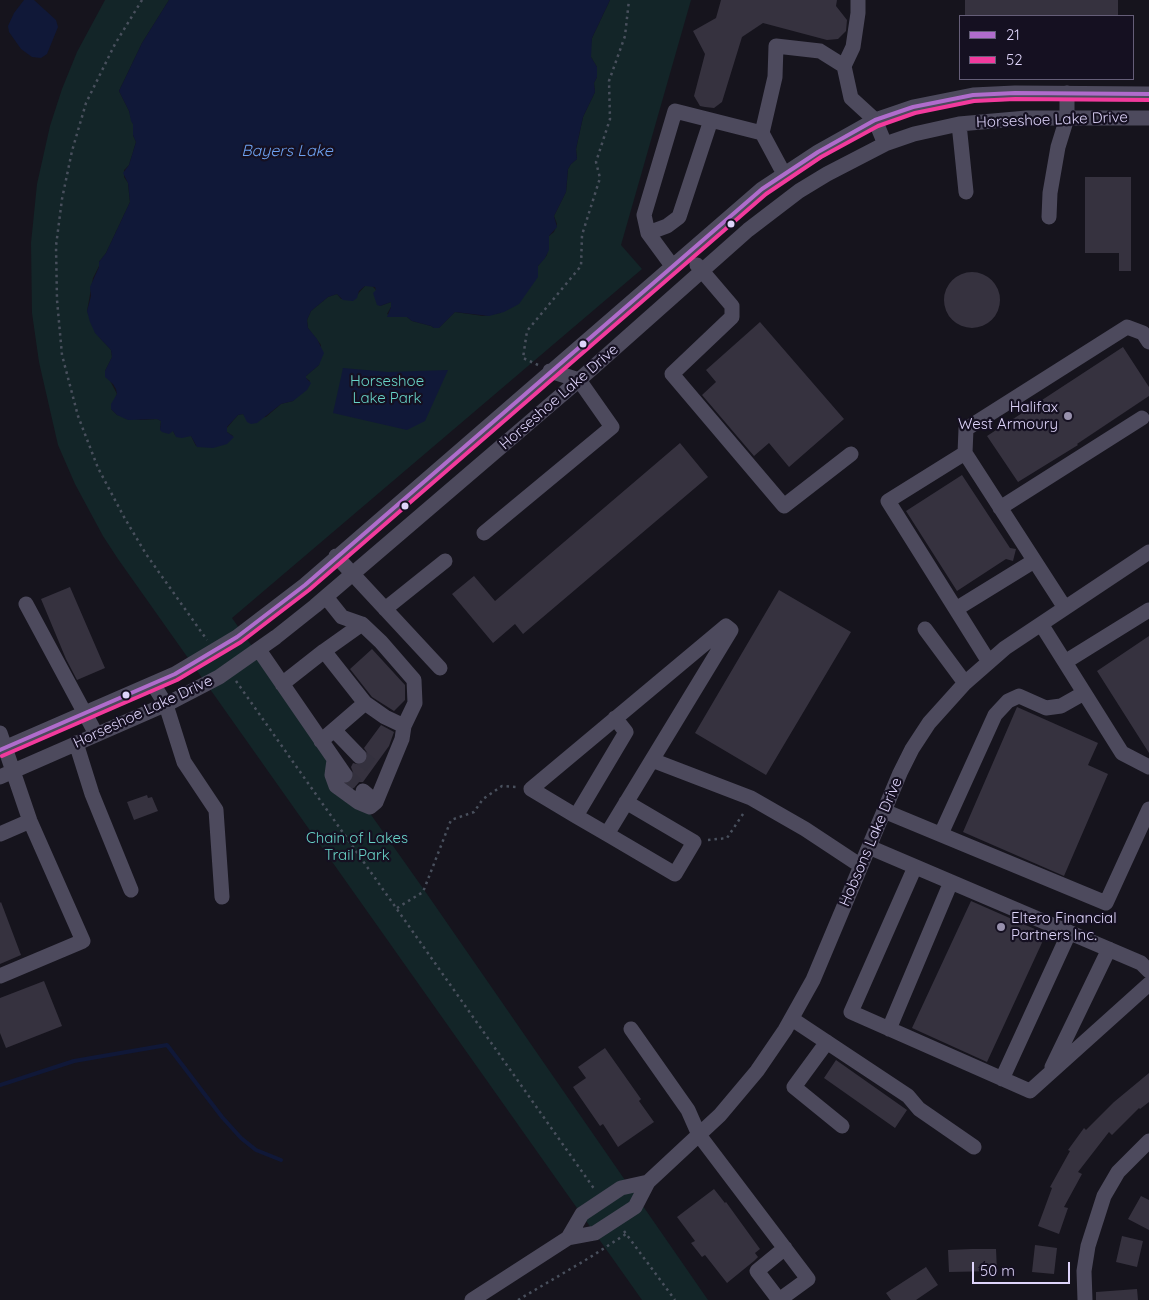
<!DOCTYPE html>
<style>
body{margin:0}
#map{position:relative;width:1149px;height:1300px;overflow:hidden;background:#16141d;font-family:Quicksand,sans-serif}
canvas{display:block}
.legend{position:absolute;left:959px;top:15px;width:175px;height:65px;box-sizing:border-box;background:#151021;border:1px solid #655e78;margin:0;padding:6px 9px;list-style:none;font-size:15px;color:#ded4fa}
.legend li{display:flex;align-items:center;gap:10px;height:25px}
.legend b{width:25px;border:1px solid #655e78}
.scale{position:absolute;left:972px;top:1262px;width:98px;height:22px;box-sizing:border-box;border:2px solid #ded4fa;border-top:0;padding-left:6px;font-size:15px;line-height:18px;white-space:nowrap;color:#ded4fa;-webkit-text-stroke:4px #151021;paint-order:stroke}
</style>
<div id="map">
<canvas width="1149" height="1300"></canvas>
<ul class="legend">
<li><b style="height:6px;background:#b06ccc"></b>21</li>
<li><b style="height:6px;background:#f13a9d"></b>52</li>
</ul>
<div class="scale">50 m</div>
</div>
<script>
const ctx = document.querySelector('canvas').getContext('2d');
ctx.lineJoin = 'round';
function paint(path, color) { ctx.fillStyle = color; ctx.fill(path, 'evenodd'); }
const poly = rows => new Path2D(rows.map(r => 'M' + r).join(''));
function trace(path, color, width, dash) { ctx.strokeStyle = color; ctx.lineWidth = width; ctx.lineCap = dash ? 'butt' : 'round'; ctx.setLineDash(dash || []); ctx.stroke(path); }
function write(font, color, halo, rows, align = 'center') {
  ctx.font = font + ' Quicksand,sans-serif'; ctx.lineWidth = 4.5; ctx.setLineDash([]); ctx.textBaseline = 'middle'; ctx.strokeStyle = halo; ctx.fillStyle = color; for (const [text, x, y, turn = 0] of rows) {
    ctx.save(); ctx.translate(x, y); ctx.rotate((+turn || 0) * Math.PI / 180); ctx.textAlign = isNaN(turn) ? turn : align; if (halo) ctx.strokeText(text, 0, 0); ctx.fillText(text, 0, 0); ctx.restore();
  }
}
const green = poly([
 [105,0,169,0,142,43,119,91,129,111,133,124,133,135,136,142,129,165,124,170,124,177,128,183,130,202,106,253,99,262,99,266,93,278,87,311,99,337,111,350,112,357,105,371,117,394,111,409,117,415,141,420,157,419,161,421,160,430,173,431,175,435,191,436,196,446,233,436,227,432,226,429,238,415,243,414,247,419,266,417,281,404,293,401,310,381,306,378,306,376,319,365,321,345,308,328,307,320,311,311,328,297,337,294,341,299,357,295,365,286,372,286,376,290,380,306,391,302,391,307,387,314,398,317,407,317,412,321,431,326,434,328,439,328,455,312,483,316,500,313,537,272,538,266,547,255,549,236,554,232,557,224,554,216,566,192,568,169,571,164,577,159,576,149,583,117,595,92,594,83,597,77,597,67,591,57,590,48,592,38,610,0,691,0,621,245,642,269,232,618,427,894,708,1300,642,1300,118,559,103,536,75,484,58,445,39,362,32,313,31,243,37,184,50,126,62,89,77,52]
]);
const water = poly([
 [24,0,34,0,56,20,58,27,47,54,41,58,32,57,21,49,9,32,8,26,14,13],
 [169,0,610,0,592,38,591,57,597,67,597,77,594,83,595,92,583,117,576,149,577,159,571,164,568,169,566,192,554,216,557,227,549,236,549,250,545,258,538,266,538,277,519,304,504,312,489,316,455,312,439,328,434,328,431,326,412,321,407,317,387,317,391,307,391,302,380,306,377,305,373,293,376,290,375,287,365,286,359,291,357,298,353,301,343,300,337,294,328,297,311,311,307,320,308,328,317,339,324,353,319,365,306,376,306,378,311,383,307,390,293,401,281,404,257,423,251,424,247,422,243,414,238,415,227,427,227,432,234,437,227,444,213,448,197,447,191,436,182,438,176,437,173,431,169,434,162,432,160,430,161,421,157,419,128,420,117,415,111,409,111,404,117,394,116,389,113,384,105,377,105,371,112,357,111,350,95,333,90,322,87,311,91,296,90,287,99,267,99,262,106,253,130,202,128,183,123,173,129,165,136,142,133,135,133,124,131,121,129,111,119,91,142,43],
 [343,368,388,372,448,370,425,421,407,430,333,413]
]);
const stream = poly([
 [0,1085,74,1061,167,1045,222,1117,241,1138,256,1150,281,1160]
]);
const building = poly([
 [721,0,837,0,836,6,847,20,846,31,838,39,827,40,763,23,742,37,722,102,714,108,705,107,700,106,694,96,705,54,693,31,716,18],
 [965,0,1118,0,1118,16,965,16],
 [1085,177,1131,177,1131,271,1119,271,1119,253,1085,253],
 '944 300a28 28 0 1 1 56 0a28 28 0 1 1-56 0Z',
 [760,322,844,419,789,467,769,443,754,456,702,395,716,382,706,370],
 [1123,347,1149,387,1149,396,1077,444,1078,445,1018,482,987,436],
 [680,443,708,477,523,634,515,624,493,643,452,594,474,576,495,601],
 [962,475,1010,548,1016,549,1013,561,1006,559,957,591,906,511],
 [70,587,105,668,77,680,66,659,41,599],
 [779,590,851,632,766,775,695,733],
 [1149,636,1149,753,1097,671],
 [372,649,405,685,405,700,394,711,372,697,350,669],
 [1017,707,1098,743,1088,765,1108,774,1064,876,963,832],
 [381,725,394,732,389,746,363,782,359,782,354,788,348,783,353,779,354,775,351,767,353,763,361,765,366,762,368,754,364,748],
 [147,795,148,798,152,797,158,811,134,820,127,802],
 [971,901,1046,934,987,1062,912,1028],
 [1,902,21,955,0,964,0,903],
 [44,981,62,1026,6,1048,0,1033,0,998],
 [605,1048,641,1099,639,1101,654,1122,618,1147,603,1124,600,1126,573,1087,586,1078,578,1067],
 [836,1060,907,1110,895,1128,824,1078],
 [1149,1073,1149,1102,1140,1109,1139,1108,1112,1135,1109,1132,1078,1172,1082,1174,1064,1207,1068,1208,1059,1234,1038,1226,1052,1188,1050,1187,1070,1151,1068,1150,1084,1128,1086,1130,1114,1102],
 [714,1189,725,1203,726,1202,760,1249,755,1253,758,1257,754,1261,727,1283,705,1255,702,1257,691,1243,695,1241,677,1217],
 [1141,1196,1149,1200,1149,1230,1128,1219],
 [1122,1236,1143,1241,1137,1267,1116,1262],
 [1035,1245,1057,1248,1054,1274,1032,1272],
 [972,1249,996,1249,997,1271,949,1272,948,1250],
 [926,1267,938,1285,916,1300,891,1300,886,1293],
 [1137,1289,1138,1300,1096,1300,1096,1292]
]);
const minorTunnel = poly([
 [359,756,373,767],
 [345,775,363,791]
]);
const path = poly([
 [142,0,115,44,86,103,72,151,62,199,56,246,57,300,62,355,78,416,98,468,124,517,146,554,207,640],
 [538,365,523,358,527,331,581,266,582,235,600,178,596,162,610,119,609,81,625,36,629,0],
 [236,681,595,1190],
 [708,840,727,838,745,811],
 [397,908,423,892,451,820,474,812,483,799,502,786,517,787],
 [624,1231,675,1300],
 [518,1300,589,1258,626,1234]
]);
const minor = poly([
 [858,0,858,13,853,47,844,66,851,98,875,120,885,144],
 [959,124,966,192],
 [784,174,762,133,775,77,776,46,820,51,844,66],
 [1049,217,1050,193,1058,147,1067,118,1067,93],
 [648,233,667,226,679,217,711,120],
 [697,265,732,306,732,317,672,374,784,506,851,454],
 [673,267,648,233,644,215,675,111,762,133],
 [965,453,966,429,1127,327,1143,333,1149,342],
 [1000,508,1142,418],
 [484,533,612,427,579,380,550,371],
 [336,556,440,668],
 [326,597,342,617,362,624],
 [26,604,96,734],
 [385,609,445,561],
 [956,609,1034,561],
 [1041,624,1122,753,1149,767],
 [925,629,965,683],
 [259,650,345,775],
 [324,651,362,624,381,642,414,680,415,703,404,726],
 [989,662,888,501,965,453,1065,608],
 [1065,662,1149,610],
 [153,684,166,705,184,762,216,810,222,897],
 [282,684,324,651,365,703],
 [334,730,359,756],
 [0,733,30,821,83,941,0,976],
 [321,741,365,703,385,717,404,726,402,739,376,802,370,807,358,802,336,786,332,775,334,760],
 [76,743,92,794,131,890],
 [0,750,175,674,237,637,305,585,762,189,818,152,875,120,913,107,973,95,1015,93,1149,94],
 [652,760,751,798,805,829,861,866],
 [0,777,169,703,219,677,276,637,315,606,579,380,748,230,799,191,827,174,885,144,914,134,959,124,1027,118,1149,118],
 [363,791,376,802],
 [884,811,1106,903,1149,809],
 [576,816,626,732,615,718],
 [0,834,30,821],
 [607,834,731,630,726,626,531,789,576,816,607,834,675,874,694,842,626,802],
 [941,834,995,715,1008,701,1019,696,1046,708,1061,706,1084,693],
 [869,847,1141,963,1149,971],
 [915,867,851,1012,1030,1091,1149,984],
 [792,1019,908,1096,919,1109,974,1147],
 [631,1029,688,1110,699,1135,808,1279,779,1300],
 [889,1029,951,882],
 [827,1042,794,1087,842,1126],
 [1052,1067,1109,949],
 [1002,1079,1069,933],
 [568,1238,582,1214,621,1188,648,1182],
 [472,1300,568,1238,595,1233,635,1207,648,1182,720,1115,757,1071,785,1030,813,980,900,773,912,749,929,723,965,683,1005,648,1149,552],
 [779,1300,757,1271,785,1248],
 [1085,1300,1084,1271,1088,1246,1104,1196,1118,1172,1149,1141]
]);
const bus1 = poly([
 [0,750,175,674,237,637,305,585,762,189,818,152,875,120,913,107,973,95,1015,93,1149,94]
]);
const bus2 = poly([
 [2,756,177,680,241,642,309,590,766,194,821,157,878,126,915,113,974,101,1015,99,1149,100]
]);
const markers = [
 [731,224,4.5,"#ded4fa"],
 [583,344,4.5,"#ded4fa"],
 [1068,416,5,"#9891ad"],
 [405,506,4.5,"#ded4fa"],
 [126,695,4.5,"#ded4fa"],
 [1001,927,5,"#9891ad"]
];
const streetNames = [
 ["Horseshoe Lake Drive",1052,120,-2],
 ["Horseshoe Lake Drive",559,397,-41],
 ["Horseshoe Lake Drive",143,712,-25],
 ["Hobsons Lake Drive",871,842,-67]
];
const parkNames = [
 ["Horseshoe",387,381],
 ["Lake Park",387,398],
 ["Chain of Lakes",357,838],
 ["Trail Park",357,855]
];
const poiNames = [
 ["Halifax",1058,407],
 ["West Armoury",1058,424],
 ["Eltero Financial",1011,918,"left"],
 ["Partners Inc.",1011,935,"left"]
];
const waterNames = [
 ["Bayers Lake",287,151]
];
paint(green, '#132528');
paint(water, '#101838');
trace(stream, '#101838', 4);
paint(building, '#36323f');
trace(minorTunnel, '#34313e', 15, [15, 8]);
trace(path, '#49505d', 2.5, [2.5, 4]);
trace(minor, '#4d4a5d', 15);
trace(bus1, '#b06ccc', 4);
trace(bus2, '#f13a9d', 4);
for (const [x, y, r, color] of markers) { const dot = new Path2D(); dot.arc(x, y, r, 0, 2 * Math.PI); ctx.fillStyle = color; ctx.fill(dot); trace(dot, '#151021', 2); }
write('15px', '#ded4fa', '#151021', streetNames);
write('15px', '#68d3c7', '#151021', parkNames);
write('15px', '#ded4fa', '#151021', poiNames, 'right');
write('italic 16px', '#6da0ef', '#151021', waterNames);
</script>
